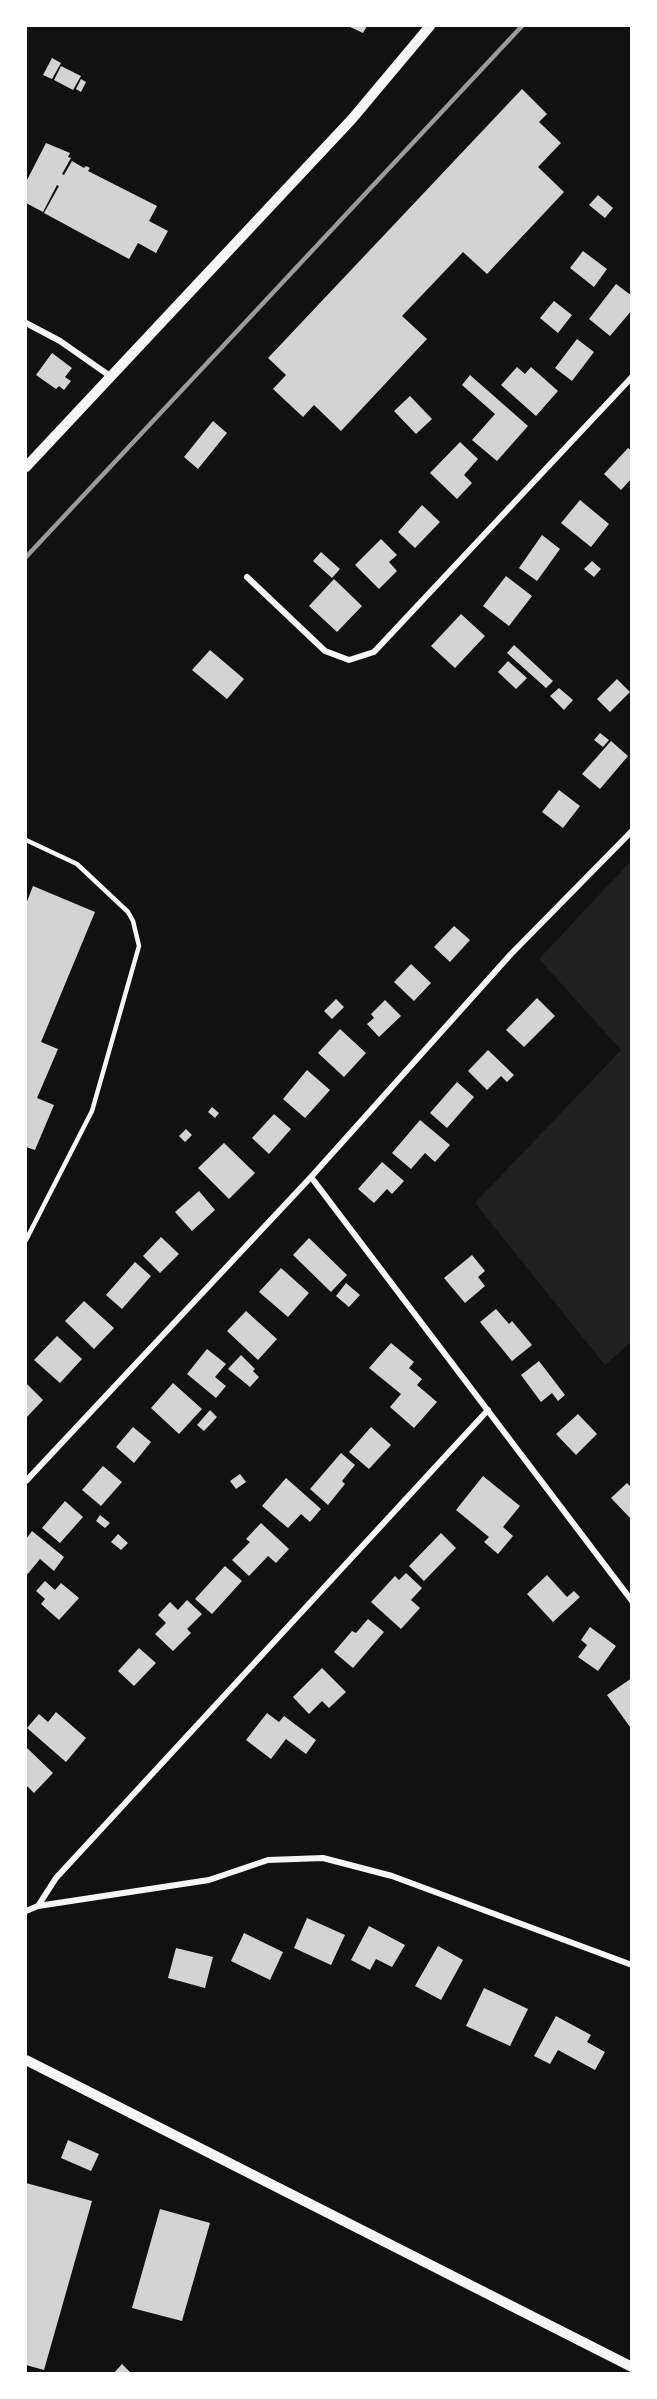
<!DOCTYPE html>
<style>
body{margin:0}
#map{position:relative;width:657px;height:2399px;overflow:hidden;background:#111;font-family:Rubik,sans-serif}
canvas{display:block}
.frame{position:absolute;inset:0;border:27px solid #fff;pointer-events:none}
</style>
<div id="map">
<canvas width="657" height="2399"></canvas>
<div class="frame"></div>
</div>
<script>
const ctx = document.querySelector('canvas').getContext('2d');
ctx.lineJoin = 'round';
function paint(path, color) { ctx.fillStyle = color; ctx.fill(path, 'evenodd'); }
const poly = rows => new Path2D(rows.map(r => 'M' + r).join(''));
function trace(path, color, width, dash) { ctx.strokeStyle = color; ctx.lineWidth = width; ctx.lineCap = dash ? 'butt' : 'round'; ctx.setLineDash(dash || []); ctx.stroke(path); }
const green = poly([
 [631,861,631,1342,605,1365,475,1203,621,1050,539,959]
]);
const building = poly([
 [348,26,367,26,363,33],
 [52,58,61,63,52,79,43,75],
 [61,66,81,76,73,90,54,80],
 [81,79,86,82,81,92,76,89],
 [522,89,547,114,539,122,561,143,538,167,564,192,487,274,463,252,402,316,427,339,341,431,314,405,303,417,273,389,286,375,268,358],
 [46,143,70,153,68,157,71,158,62,174,64,175,72,161,84,168,86,166,90,168,88,171,157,206,149,221,168,231,156,253,138,243,129,259,44,213,59,186,57,185,43,212,26,203,26,182],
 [598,195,613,208,605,218,589,205],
 [583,251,607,269,594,287,570,268],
 [616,284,632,296,632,310,610,336,589,319],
 [554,301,572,315,558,333,540,318],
 [577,339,594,352,572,381,555,368],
 [52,353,72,368,65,377,71,381,64,390,59,386,56,389,36,375],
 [517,367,525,374,531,367,558,391,536,416,501,385],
 [470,375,528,426,497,461,472,440,495,414,462,385],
 [410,396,432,419,416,434,394,411],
 [213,421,227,433,198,469,184,457],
 [460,442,478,459,464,475,472,483,457,499,430,473],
 [628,448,632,451,632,478,621,490,604,474],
 [580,500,609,524,591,547,561,523],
 [422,505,440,522,415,548,398,532],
 [542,535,560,549,537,581,519,568],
 [381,539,397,555,389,562,397,571,379,589,355,565],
 [321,552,340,569,332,578,313,561],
 [592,561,601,569,594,577,584,569],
 [506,576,532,596,509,626,483,606],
 [334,579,362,606,337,632,309,606],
 [461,614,485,636,455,668,431,646],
 [514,645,553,681,546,688,507,653],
 [210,650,244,679,227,699,192,670],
 [508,661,527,678,516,689,498,672],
 [617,679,630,692,610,712,597,699],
 [559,688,573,700,564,710,550,696],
 [600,733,609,740,603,747,594,740],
 [611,741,628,756,600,789,582,774],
 [559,790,580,806,563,828,542,812],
 [33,886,95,912,41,1042,58,1049,37,1098,54,1105,35,1150,26,1147,26,904],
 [454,926,470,940,450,962,434,947],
 [411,964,431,983,414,1001,394,982],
 [537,998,555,1016,524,1047,506,1030],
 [336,999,344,1007,332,1019,324,1011],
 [385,1000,401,1016,379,1037,367,1024,374,1018,371,1014],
 [340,1029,366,1053,344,1077,318,1053],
 [488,1050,514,1075,507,1082,501,1076,487,1090,468,1071],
 [307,1070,330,1090,305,1118,283,1099],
 [457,1082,474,1097,447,1128,430,1113],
 [212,1107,219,1113,215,1118,208,1112],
 [274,1114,291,1129,269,1154,252,1138],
 [420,1120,450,1145,435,1162,425,1153,411,1169,392,1153],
 [186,1129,192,1135,185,1142,179,1136],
 [224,1143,255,1173,229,1199,198,1168],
 [382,1162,404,1181,392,1194,387,1189,374,1203,358,1189],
 [199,1191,215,1210,192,1231,175,1212],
 [161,1237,179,1254,160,1273,143,1256],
 [309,1238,347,1275,331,1292,293,1255],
 [472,1255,485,1271,478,1277,485,1286,465,1303,444,1278],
 [135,1262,151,1276,122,1309,106,1295],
 [281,1268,309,1293,288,1317,259,1292],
 [346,1283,360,1295,349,1307,336,1296],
 [84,1301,114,1328,94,1349,65,1321],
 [496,1309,509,1324,512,1321,532,1345,512,1361,480,1322],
 [246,1311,277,1339,258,1360,227,1331],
 [57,1336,82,1359,60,1383,34,1360],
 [391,1343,414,1362,409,1368,422,1379,417,1385,437,1402,414,1428,390,1407,401,1394,369,1368],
 [207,1349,226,1364,215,1377,226,1386,216,1398,187,1374],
 [241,1355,255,1369,253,1371,259,1377,250,1387,228,1369],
 [539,1361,565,1395,558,1401,552,1393,541,1402,521,1375],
 [26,1383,43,1400,26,1418],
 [173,1383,202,1409,179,1434,151,1408],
 [210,1410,217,1417,204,1431,197,1425],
 [578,1414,597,1434,576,1455,556,1434],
 [133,1427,151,1442,134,1463,116,1447],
 [371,1427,391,1445,369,1469,349,1452],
 [341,1453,355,1465,342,1481,345,1484,328,1505,310,1489],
 [103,1466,122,1482,101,1506,82,1490],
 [240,1474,246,1482,236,1489,230,1481],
 [483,1476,520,1506,503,1527,513,1536,498,1554,484,1542,489,1537,456,1510],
 [286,1478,321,1509,310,1522,301,1514,288,1528,262,1506],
 [627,1483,632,1488,632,1520,611,1498],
 [65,1501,83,1517,60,1543,42,1528],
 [100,1515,110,1523,105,1528,96,1521],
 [261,1523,289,1549,276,1563,268,1556,249,1576,232,1560,250,1542,246,1539],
 [32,1531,64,1557,54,1571,40,1559,26,1576,26,1539],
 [441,1533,456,1548,424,1581,409,1566],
 [118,1534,128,1543,121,1550,111,1542],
 [225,1566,242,1581,212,1614,195,1599],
 [406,1573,422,1588,411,1600,420,1608,401,1629,371,1602,395,1576,399,1580],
 [547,1575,567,1597,574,1591,580,1597,553,1622,527,1594],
 [45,1581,55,1590,61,1583,79,1598,59,1620,41,1604,45,1599,36,1591],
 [187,1600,202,1614,187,1629,191,1633,173,1651,155,1634,166,1623,158,1615,170,1602,178,1610],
 [368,1619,384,1632,353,1668,334,1652,352,1631,356,1633],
 [590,1627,616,1646,598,1671,578,1657,587,1645,581,1640],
 [139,1648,156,1663,134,1686,118,1671],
 [322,1668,346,1692,329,1708,322,1701,309,1714,293,1697],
 [632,1678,632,1726,630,1727,607,1695],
 [56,1712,86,1738,66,1762,27,1728,39,1714,48,1722],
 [267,1713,279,1722,284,1716,316,1740,306,1754,286,1739,271,1759,246,1740],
 [26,1747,53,1773,34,1793,26,1785],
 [307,1918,345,1935,331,1965,294,1948],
 [369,1926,405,1945,392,1967,376,1959,370,1970,351,1960],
 [244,1933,283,1952,270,1980,231,1961],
 [438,1946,463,1960,441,2000,415,1986],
 [176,1948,213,1957,205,1988,168,1978],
 [484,1988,528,2009,510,2046,466,2026],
 [556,2016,591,2035,587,2042,605,2052,595,2070,558,2050,550,2064,534,2056],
 [68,2140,99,2154,91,2171,61,2158],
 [26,2183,92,2201,44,2370,26,2365],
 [160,2209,210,2223,182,2321,132,2308],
 [122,2364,132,2374,113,2374]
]);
const service = poly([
 [26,840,77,864,128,912,133,921,139,946,92,1111,26,1240]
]);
const minor = poly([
 [26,323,60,341,110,376],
 [247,577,325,651,349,660,374,652,632,377],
 [311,1177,632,1601],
 [26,1481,311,1177,511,954,632,831],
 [38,1906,56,1878,488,1410],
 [26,1911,38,1906,209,1880,268,1860,323,1858,392,1876,632,1965]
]);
const tertiary = poly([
 [26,467,352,119,430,26],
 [26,2060,632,2367]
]);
const rail = poly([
 [26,557,522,26]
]);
paint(green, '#202020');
paint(building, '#d3d3d3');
trace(service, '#f5f5f5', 4.5);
trace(minor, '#f5f5f5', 6);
trace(tertiary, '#f5f5f5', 10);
trace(rail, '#9a9a9a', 4.5);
</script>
